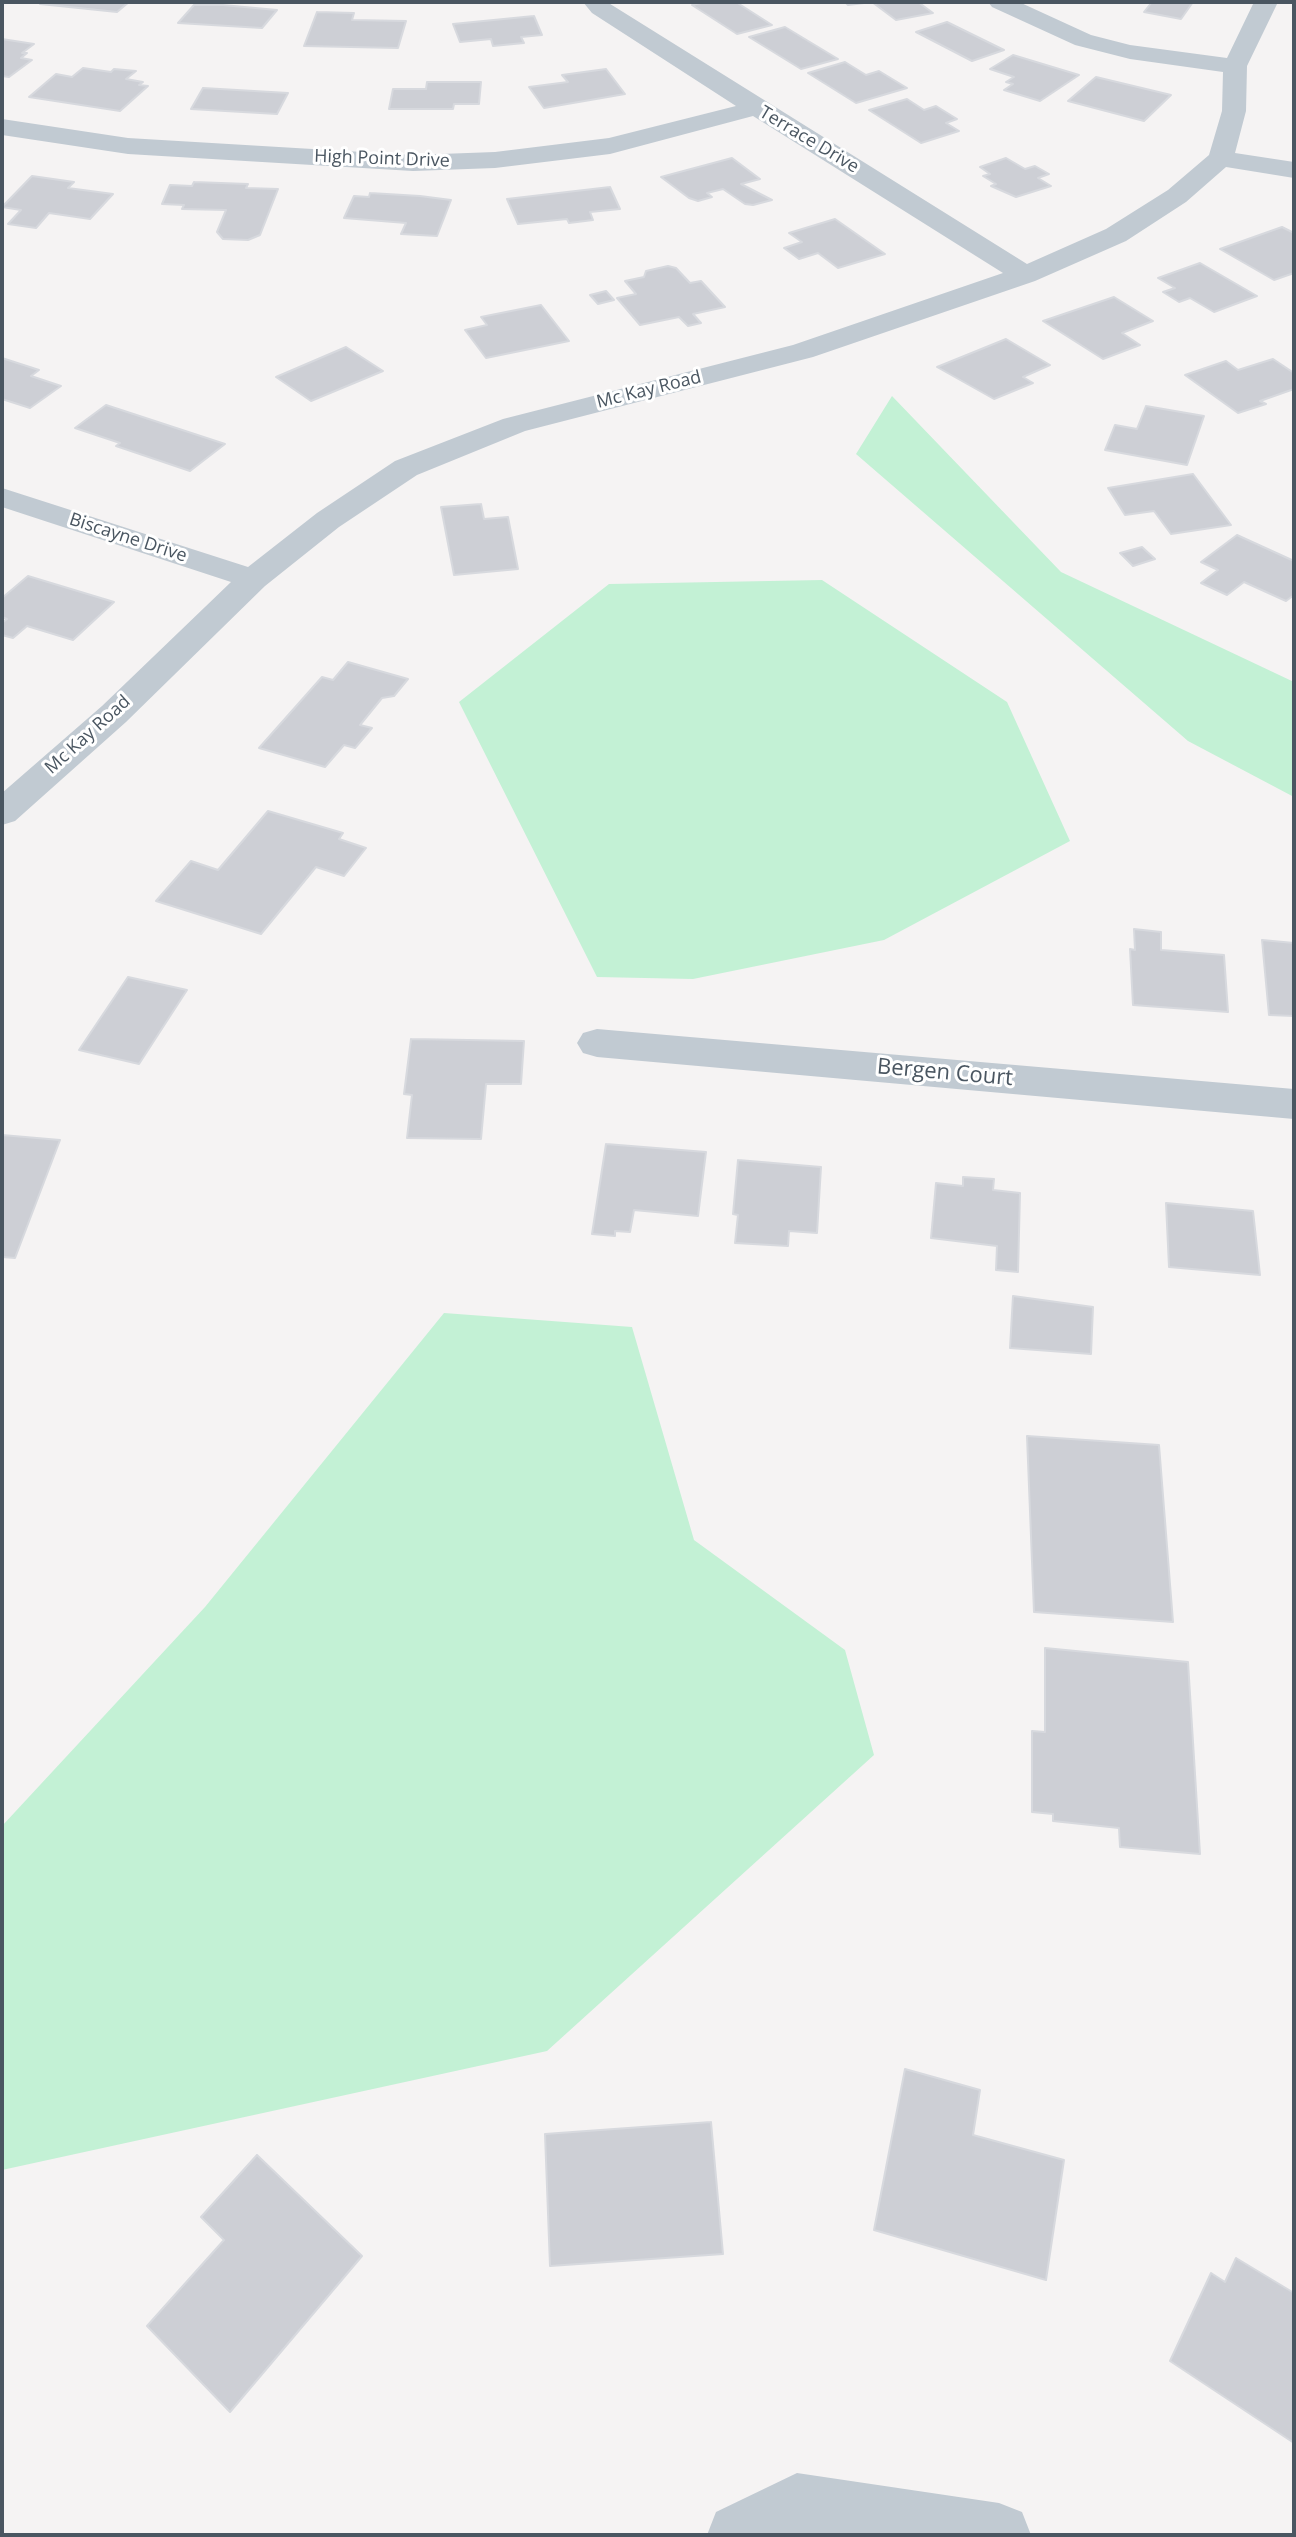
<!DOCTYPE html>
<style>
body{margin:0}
#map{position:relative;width:1296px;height:2537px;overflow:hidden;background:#f5f3f3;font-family:"Open Sans",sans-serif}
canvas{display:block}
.frame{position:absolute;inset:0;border:4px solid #4a5661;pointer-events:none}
</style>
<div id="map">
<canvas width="1296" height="2537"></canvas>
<div class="frame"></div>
</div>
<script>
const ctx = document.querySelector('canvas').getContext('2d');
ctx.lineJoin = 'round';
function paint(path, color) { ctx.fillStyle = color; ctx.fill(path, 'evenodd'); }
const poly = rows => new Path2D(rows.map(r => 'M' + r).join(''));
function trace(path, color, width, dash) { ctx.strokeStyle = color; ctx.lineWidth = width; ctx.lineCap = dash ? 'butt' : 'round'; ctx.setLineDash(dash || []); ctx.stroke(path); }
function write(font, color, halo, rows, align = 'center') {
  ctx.font = font + ' "Open Sans",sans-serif'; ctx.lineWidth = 6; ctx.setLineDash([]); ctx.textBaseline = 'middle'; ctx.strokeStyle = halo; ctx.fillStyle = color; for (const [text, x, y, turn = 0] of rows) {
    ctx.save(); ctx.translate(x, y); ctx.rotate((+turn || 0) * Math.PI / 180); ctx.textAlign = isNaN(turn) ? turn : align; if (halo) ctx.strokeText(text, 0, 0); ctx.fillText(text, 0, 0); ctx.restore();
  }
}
const green = poly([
 [892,396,1061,572,1294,682,1294,797,1188,741,856,454],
 [822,580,1007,702,1070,841,884,940,693,979,597,977,459,702,609,584],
 [444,1313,632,1327,694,1540,845,1650,874,1755,547,2051,2,2170,2,1826,205,1607]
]);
const building = poly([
 [42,2,129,2,117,12,40,4,42,2],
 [705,2,736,2,772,25,737,34,692,5,705,2],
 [845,2,918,2,933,13,896,20,872,2,848,5,845,2],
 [1152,2,1193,2,1181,19,1144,12,1152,2],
 [194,5,223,5,277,10,262,28,178,23,194,5],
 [317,12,354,13,352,20,406,21,398,48,304,46,317,12],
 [534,16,542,35,521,37,524,43,493,46,491,39,460,42,453,24,534,16],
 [947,22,1004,50,972,61,916,32,947,22],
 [785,27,838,59,801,69,749,37,785,27],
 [2,39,34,44,22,53,27,53,21,58,32,60,9,77,2,76,2,39],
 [1013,55,1079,75,1040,101,1004,90,1013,84,1006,82,1014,77,990,69,1013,55],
 [845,62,866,75,879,71,907,88,856,103,808,73,845,62],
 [83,68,111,72,114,69,136,71,126,79,143,82,139,85,148,86,120,111,29,97,56,74,72,77,83,68],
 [606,69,625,94,544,108,529,87,568,82,562,75,606,69],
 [1096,77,1171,95,1144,121,1068,101,1096,77],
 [427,82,481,82,479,104,454,104,453,109,389,109,393,89,426,89,427,82],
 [203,88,288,93,277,114,191,109,203,88],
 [907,99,924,110,936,106,957,119,946,123,959,131,921,143,869,110,907,99],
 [732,158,760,179,741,184,772,200,753,205,745,204,723,189,707,193,712,197,698,201,689,198,661,177,732,158],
 [1006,158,1025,169,1035,166,1049,174,1038,178,1051,186,1016,197,991,186,996,184,983,176,990,174,980,167,1006,158],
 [32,176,74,182,68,188,113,194,90,219,49,213,36,228,8,224,21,210,2,207,32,176],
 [194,182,248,184,246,188,278,189,260,235,248,240,223,239,217,232,226,210,182,209,184,205,162,204,170,185,192,186,194,182],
 [610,187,620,209,590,212,593,220,569,223,567,219,518,224,507,199,610,187],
 [370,193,420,196,451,200,437,236,401,234,406,223,344,218,354,196,369,197,370,193],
 [835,219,885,254,838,268,818,253,799,259,784,248,802,242,789,233,835,219],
 [1282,227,1294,233,1294,273,1274,280,1220,249,1282,227],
 [1200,263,1257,296,1214,312,1190,298,1179,302,1163,292,1175,288,1158,278,1200,263],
 [668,266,676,268,690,283,701,281,725,307,693,314,701,323,688,326,679,317,640,325,617,298,636,294,625,281,644,277,646,271,668,266],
 [606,291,614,300,598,304,590,295,606,291],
 [1114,297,1153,321,1122,333,1140,345,1103,359,1043,321,1114,297],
 [541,305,569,341,486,358,465,330,487,325,481,317,541,305],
 [1006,339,1050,365,1023,377,1033,383,994,399,937,367,1006,339],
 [346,347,383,371,311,401,276,377,346,347],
 [2,358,39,370,31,376,61,386,30,408,2,399,2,358],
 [1273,359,1294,373,1294,389,1260,401,1266,404,1238,413,1185,375,1226,361,1238,370,1273,359],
 [106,405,225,444,190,471,116,446,120,443,75,428,106,405],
 [1146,406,1204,416,1187,465,1105,450,1115,425,1137,429,1146,406],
 [1193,474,1231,525,1171,534,1154,511,1125,515,1108,488,1193,474],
 [481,504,484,519,508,517,518,569,454,575,441,507,481,504],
 [1237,535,1294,561,1294,595,1286,601,1244,582,1227,595,1201,583,1218,570,1201,562,1237,535],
 [1142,547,1155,559,1133,566,1120,553,1142,547],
 [28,576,114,602,73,640,27,626,13,638,2,635,2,623,7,619,2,617,2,598,28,576],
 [348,662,408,679,394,696,382,698,360,725,372,728,355,748,344,745,325,767,259,748,322,677,333,680,348,662],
 [268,811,343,833,339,839,366,848,344,876,316,867,261,934,156,901,191,861,218,870,268,811],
 [1134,929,1161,932,1161,950,1224,955,1228,1012,1133,1005,1130,949,1135,950,1134,929],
 [1262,940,1294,943,1294,1016,1269,1015,1262,940],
 [128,977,187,990,139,1064,79,1050,128,977],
 [411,1039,524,1041,521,1084,486,1084,481,1139,407,1138,412,1095,404,1094,411,1039],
 [2,1135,60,1140,15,1258,2,1257,2,1135],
 [606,1144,706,1152,698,1216,634,1210,630,1232,615,1231,615,1236,592,1234,606,1144],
 [738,1160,821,1167,817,1233,789,1231,788,1246,735,1243,738,1215,733,1214,738,1160],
 [963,1177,994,1179,993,1190,1020,1193,1018,1272,996,1270,997,1246,931,1238,936,1183,963,1186,963,1177],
 [1166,1203,1253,1211,1260,1275,1169,1267,1166,1203],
 [1013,1296,1093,1307,1091,1354,1010,1348,1013,1296],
 [1027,1436,1159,1445,1173,1622,1034,1612,1027,1436],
 [1045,1648,1188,1662,1200,1854,1120,1847,1119,1828,1053,1821,1053,1814,1032,1812,1032,1731,1045,1732,1045,1648],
 [905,2069,980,2090,973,2135,1064,2160,1046,2280,874,2230,905,2069],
 [711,2122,723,2254,550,2266,545,2134,711,2122],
 [257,2155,362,2256,230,2412,147,2326,224,2240,201,2217,257,2155],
 [1236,2258,1294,2293,1294,2443,1170,2361,1211,2273,1225,2282,1236,2258]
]);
const street = poly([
 [583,2,607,2,1027,264,1106,229,1168,190,1209,155,1222,111,1223,72,1130,59,1075,45,992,7,988,2,1019,2,1091,35,1130,45,1227,58,1254,2,1278,2,1247,66,1246,111,1235,153,1294,162,1294,178,1226,167,1186,202,1126,241,1035,281,813,357,525,431,417,475,339,527,265,586,126,722,15,821,2,825,2,793,102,706,231,582,2,507,2,488,248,567,317,513,395,461,503,419,793,345,1003,273,753,116,610,154,495,168,413,171,128,154,2,135,2,119,128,138,413,155,495,152,609,138,736,106,592,13,583,2],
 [597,1029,1294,1089,1294,1119,597,1057,583,1053,577,1043,583,1033,597,1029],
 [797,2473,999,2503,1022,2512,1031,2535,707,2535,716,2512,797,2473]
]);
const farStreetnames = [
 ["Terrace Drive",809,140,31],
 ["High Point Drive",382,159,2],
 ["Mc Kay Road",649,390,-14],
 ["Biscayne Drive",128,538,18],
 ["Mc Kay Road",88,735,-42]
];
const streetNames = [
 ["Bergen Court",945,1073,5]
];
paint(green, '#c3f1d5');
paint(building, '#cdcfd5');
trace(building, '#d7d9de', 2);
paint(street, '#c1cad2');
write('18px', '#4a5661', '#fff', farStreetnames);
write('22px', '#4a5661', '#fff', streetNames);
</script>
